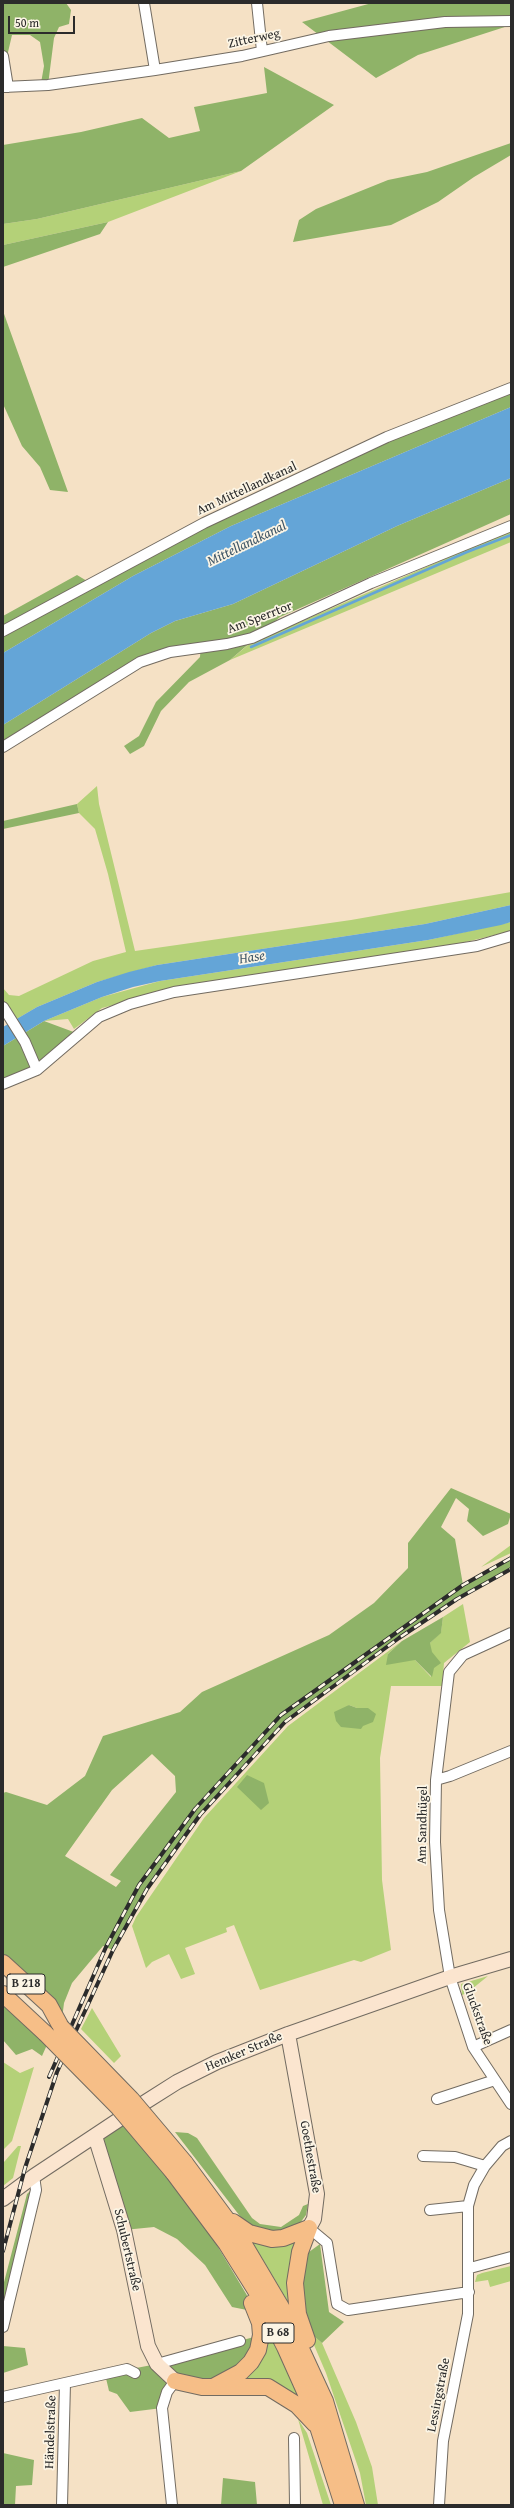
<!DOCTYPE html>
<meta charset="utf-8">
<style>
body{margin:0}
#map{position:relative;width:514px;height:2508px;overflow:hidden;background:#f5e1c5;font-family:"Gentium Book Plus",serif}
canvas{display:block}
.frame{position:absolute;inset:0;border:4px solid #2b2b2b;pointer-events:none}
.scale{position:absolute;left:8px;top:16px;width:67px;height:18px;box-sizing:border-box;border:2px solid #2b2b2b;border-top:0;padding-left:5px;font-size:12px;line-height:14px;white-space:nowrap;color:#2b2b2b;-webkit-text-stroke:3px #fcf5e5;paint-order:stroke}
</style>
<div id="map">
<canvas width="514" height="2508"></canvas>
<div class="frame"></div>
<div class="scale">50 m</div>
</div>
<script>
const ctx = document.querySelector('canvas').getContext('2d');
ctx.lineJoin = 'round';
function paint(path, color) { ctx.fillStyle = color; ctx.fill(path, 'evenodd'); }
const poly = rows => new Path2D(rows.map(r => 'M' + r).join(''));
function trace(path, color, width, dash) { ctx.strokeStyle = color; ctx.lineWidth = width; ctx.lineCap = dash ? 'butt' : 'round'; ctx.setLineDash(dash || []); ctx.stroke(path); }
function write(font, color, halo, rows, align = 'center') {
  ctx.font = font + ' "Gentium Book Plus",serif'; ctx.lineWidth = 3.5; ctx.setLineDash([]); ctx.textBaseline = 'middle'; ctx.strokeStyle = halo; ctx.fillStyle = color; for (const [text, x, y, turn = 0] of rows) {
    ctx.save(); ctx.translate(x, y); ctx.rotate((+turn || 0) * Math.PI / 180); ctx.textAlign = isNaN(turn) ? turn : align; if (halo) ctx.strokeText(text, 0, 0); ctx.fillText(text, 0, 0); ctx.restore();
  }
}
const green = poly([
 [241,171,108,222,3,245,3,224,37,219],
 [511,530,511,542,230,660,254,640,268,636],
 [97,786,99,804,135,951,351,920,511,892,511,905,425,924,157,965,97,982,37,1007,15,1020,3,1005,3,988,9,995,19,996,93,961,126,952,108,874,95,829,79,813,77,804],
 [511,922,511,931,425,952,168,991,102,1008,74,1029,68,1019,44,1021,102,997,160,981,428,940],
 [511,1545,511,1553,481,1567],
 [463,1604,470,1642,444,1663,442,1686,391,1686,380,1758,382,1880,391,1950,361,1962,354,1960,260,1990,234,1925,226,1928,227,1932,185,1948,195,1974,181,1979,169,1954,152,1962,146,1968,132,1926,136,1917,204,1818,288,1726,402,1641,388,1654,415,1660,431,1677,430,1643,441,1632,443,1617],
 [349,1705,357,1708,368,1708,336,1721],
 [488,1976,467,1993,462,1995,461,1984],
 [92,2008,121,2056,114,2063,81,2029],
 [3,2062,20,2073,34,2067,12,2141,3,2150],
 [18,2146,21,2146,13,2178,3,2186,4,2162],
 [300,2235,290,2305,253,2243],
 [511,2266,511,2281,490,2287,488,2280,475,2282,477,2275,482,2273],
 [268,2330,299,2398,234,2384],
 [308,2331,322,2343,356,2422,372,2467,378,2505,366,2505,360,2473,326,2373],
 [298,2419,307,2433,331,2505,323,2505]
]);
const forest = poly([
 [3,3,66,3,71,10,69,24,59,27,54,38,48,85,41,83,44,66,40,42,30,35,12,35,5,65,3,87],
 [372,3,511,3,511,25,418,55,376,78,302,22],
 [264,67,334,105,241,171,37,219,3,224,3,145,81,132,142,118,169,138,200,131,194,107,267,93],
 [511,143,511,155,474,177,438,202,391,225,293,242,299,220,316,209,388,180,427,172],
 [108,222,100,234,3,267,3,245],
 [3,311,27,378,68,492,50,490,40,467,22,446,3,404],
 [511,388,511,407,231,526,133,576,3,653,3,616,77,575,92,584,204,523],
 [511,478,511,514,280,617,230,660,189,682,161,711,144,746,130,754,124,746,139,736,156,702,200,657,201,644,173,647,3,743,3,725,151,633,175,621,233,604,397,526],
 [77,804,79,813,3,829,3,821],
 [44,1021,79,1034,46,1063,3,1084,3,1046],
 [451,1488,511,1514,508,1524,483,1536,467,1521,469,1509,456,1498,441,1527,455,1539,463,1585,511,1558,511,1569,457,1599,399,1638,285,1722,200,1815,147,1889,113,1950,103,1946,72,1983,64,2003,61,2027,12,1971,7,1977,3,1974,3,1793,6,1792,47,1805,85,1776,103,1736,180,1712,202,1692,329,1635,374,1603,408,1568,408,1543],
 [152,1754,175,1776,176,1792,110,1875,121,1881,116,1887,65,1856,112,1790],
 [443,1617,441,1633,430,1643,432,1652,441,1663,434,1668,432,1677,415,1660,386,1665,388,1654,402,1641],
 [349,1705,357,1708,368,1708,376,1714,373,1722,363,1726,361,1729,341,1727,336,1721,334,1712],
 [247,1775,264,1783,269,1803,261,1810,237,1787],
 [3,1994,50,2038,42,2056,32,2049,16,2055,3,2040],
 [125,2115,173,2172,257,2312,232,2307,205,2265,177,2239,154,2227,124,2230,95,2136],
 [175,2132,188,2133,197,2138,252,2218,260,2224,281,2227,299,2215,303,2206,308,2204,306,2215,297,2227,272,2234,246,2224],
 [36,2185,3,2327,3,2286,27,2194],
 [320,2244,329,2312,344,2322,322,2343,308,2331,303,2317,302,2265,309,2252],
 [261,2335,229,2380,175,2381,162,2408,130,2412,117,2394,109,2391,105,2374,157,2364],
 [3,2346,25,2348,28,2365,3,2373],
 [3,2453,34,2460,32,2485,16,2486,15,2505,3,2505],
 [223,2478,255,2482,257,2505,221,2505]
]);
const water = poly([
 [511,407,511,478,397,526,233,604,175,621,151,633,3,725,3,653,133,576,231,526],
 [511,905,511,922,501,925,428,940,160,981,133,987,102,997,44,1021,3,1046,3,1027,37,1007,97,982,129,972,157,965,425,924]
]);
const stream = poly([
 [251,647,467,552,511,535]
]);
const minor = poly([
 [144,3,155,70],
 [257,3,262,51],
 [3,56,8,87],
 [3,87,48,85,155,70,242,56,329,36,445,22,511,21],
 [3,631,204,523,387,437,511,388],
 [3,747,140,662,170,652,227,644,252,638,371,583,511,526],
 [3,1007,25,1042,37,1070],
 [3,1084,37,1070,99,1017,130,1004,174,992,477,946,511,936],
 [511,1633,463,1655,449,1672,436,1780,435,1842,439,1910,450,1977,473,2047,511,2104],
 [436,1780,450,1776,511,1751],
 [473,2047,511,2030],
 [437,2099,495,2080],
 [423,2156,455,2157,485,2166,502,2146,511,2141],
 [430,2210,468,2206],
 [309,2228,327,2243,337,2304,348,2310,469,2292],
 [470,2268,511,2257],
 [3,2327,36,2190,34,2176],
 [157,2364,240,2341],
 [3,2397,127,2369,135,2373],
 [294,2438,295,2505],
 [62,2505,65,2383],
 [172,2505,162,2408,167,2392,175,2381],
 [439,2505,443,2441,468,2314,468,2206,474,2185,485,2166]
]);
const secondary = poly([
 [288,2034,317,2194,314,2219,309,2228],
 [95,2136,124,2230,148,2346,157,2364,175,2381],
 [3,2199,34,2176,147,2101,177,2082,217,2062,288,2034,450,1977,511,1959]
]);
const trunk = poly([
 [3,1963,49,2005,61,2027],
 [3,1994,46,2034],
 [185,2163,239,2236,284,2312,325,2401,356,2505],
 [173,2172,226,2243,258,2294,285,2347,311,2405,343,2505],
 [233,2222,249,2233,272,2239,283,2238,309,2228],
 [307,2340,298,2314,295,2283,300,2252,309,2228],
 [175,2381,202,2387,268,2387,297,2405,315,2424],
 [213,2387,241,2372,251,2362,258,2350,261,2335,260,2323,252,2303]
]);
const rail = poly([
 [49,2077,106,1947,139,1885,195,1809,281,1715,463,1585,511,1558],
 [3,2251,25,2168,57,2072,113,1950,147,1889,200,1815,285,1722,399,1638,457,1599,511,1569]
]);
const trunkBridge = poly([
 [61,2027,131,2099,185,2163],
 [46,2034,119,2108,173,2172]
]);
const shields = [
 [26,1984,38],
 [278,2333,32]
];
const shieldNames = [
 ["B 218",26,1984],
 ["B 68",278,2333]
];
const streetNames = [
 ["Zitterweg",254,39,-12],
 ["Am Mittellandkanal",247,489,-25],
 ["Am Sperrtor",260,618,-21],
 ["Am Sandhügel",423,1825,-89],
 ["Gluckstraße",477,2014,70],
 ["Hemker Straße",244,2052,-23],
 ["Goethestraße",310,2157,80],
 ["Schubertstraße",127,2250,77],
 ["Lessingstraße",439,2395,-79],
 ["Händelstraße",51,2432,-88]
];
const waterNames = [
 ["Mittellandkanal",247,544,-26],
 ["Hase",252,958,-9]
];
paint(green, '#b4d178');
paint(forest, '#8fb368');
paint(water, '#64a5d7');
trace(stream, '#64a5d7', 2.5);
trace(minor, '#726b61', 12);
trace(secondary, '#726b61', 16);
trace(trunk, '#726b61', 18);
trace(minor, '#fff', 10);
trace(secondary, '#fbe5cf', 14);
trace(trunk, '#f6be87', 16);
trace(rail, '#2b2b2b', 4);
trace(rail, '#fcf5e5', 2.5, [8]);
trace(trunkBridge, '#726b61', 18, []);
trace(trunkBridge, '#f6be87', 16);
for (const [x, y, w] of shields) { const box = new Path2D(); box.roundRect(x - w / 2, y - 10, w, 20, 3); ctx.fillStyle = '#fcf5e5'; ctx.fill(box); trace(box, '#2b2b2b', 1); }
write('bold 12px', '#2b2b2b', null, shieldNames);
write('13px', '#2b2b2b', '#fcf5e5', streetNames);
write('italic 14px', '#3f5667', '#fcf5e5', waterNames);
</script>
